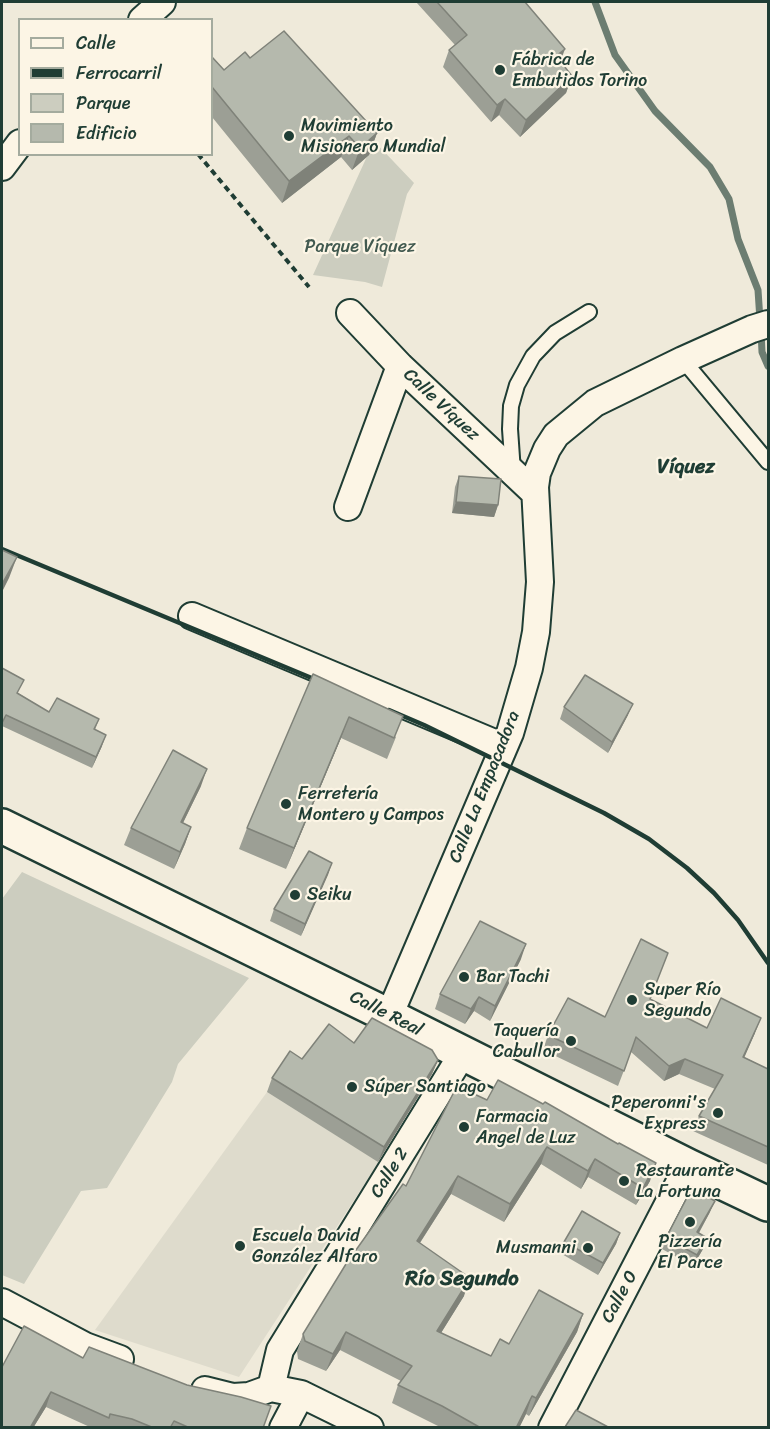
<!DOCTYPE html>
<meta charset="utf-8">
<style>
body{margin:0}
#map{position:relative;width:770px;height:1429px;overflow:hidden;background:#efeada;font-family:Sriracha,sans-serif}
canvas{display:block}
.frame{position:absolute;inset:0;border:3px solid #1f3d34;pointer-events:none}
.legend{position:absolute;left:18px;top:18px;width:195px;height:138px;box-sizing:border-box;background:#fcf5e5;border:2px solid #a4ab9e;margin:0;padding:8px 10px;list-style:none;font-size:18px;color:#1f3d34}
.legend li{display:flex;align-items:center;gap:12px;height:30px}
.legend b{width:30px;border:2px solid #a4ab9e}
</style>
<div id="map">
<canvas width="770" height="1429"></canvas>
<div class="frame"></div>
<ul class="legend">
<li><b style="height:8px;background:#fcf5e5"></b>Calle</li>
<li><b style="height:8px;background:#1f3d34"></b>Ferrocarril</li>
<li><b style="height:16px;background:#cccdbf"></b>Parque</li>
<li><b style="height:16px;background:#b5b9ad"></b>Edificio</li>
</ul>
</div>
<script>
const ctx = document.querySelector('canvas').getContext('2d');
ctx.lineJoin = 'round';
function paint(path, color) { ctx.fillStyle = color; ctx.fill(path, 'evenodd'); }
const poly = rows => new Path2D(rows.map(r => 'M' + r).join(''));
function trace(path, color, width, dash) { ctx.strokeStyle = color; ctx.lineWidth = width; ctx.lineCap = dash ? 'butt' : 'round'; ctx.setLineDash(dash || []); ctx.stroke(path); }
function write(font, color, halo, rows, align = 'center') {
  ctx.font = font + ' Sriracha,sans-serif'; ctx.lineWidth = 4.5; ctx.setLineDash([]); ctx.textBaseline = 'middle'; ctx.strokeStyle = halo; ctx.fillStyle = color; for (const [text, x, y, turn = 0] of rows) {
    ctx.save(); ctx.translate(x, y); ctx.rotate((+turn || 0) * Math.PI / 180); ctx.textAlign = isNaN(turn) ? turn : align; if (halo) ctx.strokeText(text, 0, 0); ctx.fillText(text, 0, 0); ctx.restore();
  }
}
const built = poly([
 [267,1092,379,1162,239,1377,95,1330]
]);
const green = poly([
 [374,141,414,183,407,194,382,287,365,282,313,275],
 [22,872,249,978,178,1064,172,1082,107,1188,81,1191,24,1284,2,1275,2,899]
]);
const stream = poly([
 [595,2,615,55,655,111,710,167,729,199,738,239,758,290,760,320],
 [761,331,762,352,768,366]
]);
const path = poly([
 [198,154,309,287]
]);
const lane = poly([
 [683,360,768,462],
 [513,472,510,429,511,406,517,385,533,356,555,333,589,312]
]);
const street = poly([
 [142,20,162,2],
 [2,167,20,143],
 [350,313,400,366,535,493],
 [348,507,400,366],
 [192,616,504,747],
 [389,1016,510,733,529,668,536,632,540,582,535,487,537,473,547,449,556,435,595,403,683,360,752,329,768,324],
 [2,1302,85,1346,120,1359],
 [271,1388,280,1350,463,1053],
 [205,1390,233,1397,249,1396,271,1388,301,1394,370,1428],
 [283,1428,301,1394],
 [552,1428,688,1166]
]);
const primary = poly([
 [2,826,389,1016,688,1166,768,1204]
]);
const rail = poly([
 [2,549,326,684],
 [389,710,424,725,604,813,649,839,687,868,714,893,738,920,768,963]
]);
const wall = poly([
 [416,2,525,2,560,62,572,76,566,93,520,137,499,115,491,122,443,67,449,50,455,45],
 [212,57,224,70,250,58,377,133,369,155,352,170,341,157,282,203,212,117],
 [459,476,498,505,494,517,452,513,455,487],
 [2,668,18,693,49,712,99,719,95,730,102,746,92,768,2,726],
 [313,674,396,737,387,759,341,738,286,869,239,849,247,828],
 [564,707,628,715,608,753,560,719],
 [201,786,183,823,191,827,185,844,174,869,124,845,131,828],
 [332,863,301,936,270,921,274,909],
 [521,959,490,1021,474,1011,465,1024,435,1009,440,994],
 [650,1000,707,1028,755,1033,744,1057,768,1069,768,1165,693,1131,699,1116,715,1089,679,1074,664,1081,631,1052,618,1086,543,1050,548,1035,605,1017],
 [354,1043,438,1060,432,1074,378,1162,267,1092,272,1078,302,1059],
 [457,1086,650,1181,636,1205,588,1177,581,1189,541,1164,504,1222,451,1194,420,1243,464,1296,441,1333,491,1356,509,1344,583,1314,577,1332,529,1416,526,1414,519,1428,442,1428,392,1403,398,1385,401,1381,340,1350,326,1371,298,1359,297,1351,303,1334,406,1186],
 [710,1212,699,1233,703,1249,693,1266,662,1249,666,1238],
 [620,1233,616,1244,598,1275,560,1253,564,1242],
 [83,1358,187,1385,271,1406,263,1428,92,1428,46,1407,33,1428,2,1428]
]);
const shadedWall = poly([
 [565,49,559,65,556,56],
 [572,76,566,93,520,137,526,120],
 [505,99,499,115,491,122,497,105],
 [377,133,369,155,352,170,360,148],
 [349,136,341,157,282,203,289,181],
 [456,502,498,505,494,517,452,513],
 [17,557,9,578,2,592,2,584],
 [633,704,628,715,608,753,612,742],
 [349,717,341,738,286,869,294,848],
 [106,735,102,746,92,768,96,757],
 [207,769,201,786,175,839,181,822],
 [191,827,185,844,174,869,180,852],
 [332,863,328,875,301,936,305,924],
 [526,944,521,959,490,1021,495,1006],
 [479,997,474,1011,465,1024,471,1009],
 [761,1018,755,1033,738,1072,743,1057],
 [685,1059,679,1074,664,1081,669,1066],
 [438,1060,432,1074,378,1162,384,1147],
 [547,1147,541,1164,504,1222,510,1204],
 [595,1159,588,1177,581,1189,588,1171],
 [656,1163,650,1181,636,1205,643,1188],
 [458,1176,451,1194,410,1258,417,1241],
 [715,1201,710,1212,693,1243,697,1232],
 [620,1233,616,1244,598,1275,603,1263],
 [707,1238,703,1249,693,1266,697,1255],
 [470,1278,464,1296,431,1349,437,1331],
 [583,1314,577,1332,529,1416,536,1398],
 [346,1332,340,1350,326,1371,333,1354],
 [51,1392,46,1407,33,1428,30,1428],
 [532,1396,526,1414,519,1428,516,1428]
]);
const building = poly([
 [437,2,525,2,565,49,556,56,572,76,526,120,505,99,497,105,449,50,467,35,437,2],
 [284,31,377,133,360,148,349,136,289,181,212,87,212,57,224,70,245,52,250,58,284,31],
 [459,476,501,479,498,505,456,502,459,476],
 [2,550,17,557,2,584,2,550],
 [2,668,24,680,17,693,49,712,57,698,99,719,94,729,106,735,96,757,6,715,2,723,2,668],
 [313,674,403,716,394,738,349,717,294,848,247,828,313,674],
 [585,675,633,704,612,742,564,707,585,675],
 [173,750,207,769,181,822,191,827,180,852,131,828,173,750],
 [309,851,332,863,305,924,274,909,309,851],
 [480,921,526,944,495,1006,479,997,471,1009,440,994,480,921],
 [641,939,668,953,650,999,707,1028,721,998,761,1018,743,1057,768,1069,768,1147,699,1116,723,1075,685,1059,669,1066,636,1037,624,1071,548,1035,568,998,605,1017,641,939],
 [372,1018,432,1050,438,1060,384,1147,272,1078,290,1051,302,1059,329,1024,354,1043,372,1018],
 [498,1080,543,1104,545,1102,618,1144,619,1143,656,1163,643,1188,595,1159,588,1171,547,1147,510,1204,458,1176,417,1241,470,1278,437,1331,491,1356,500,1339,509,1344,539,1290,583,1314,536,1398,532,1396,516,1428,481,1428,442,1406,398,1385,412,1366,346,1332,333,1354,305,1341,303,1334,346,1264,403,1184,406,1186,457,1086,487,1100,498,1080],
 [692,1188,715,1201,697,1232,707,1238,697,1255,666,1238,692,1188],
 [582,1211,620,1233,603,1263,564,1242,582,1211],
 [24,1326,83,1358,89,1347,187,1385,241,1397,271,1406,263,1428,190,1428,174,1421,170,1428,154,1428,132,1419,110,1414,109,1418,51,1392,30,1428,2,1428,2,1367,24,1326],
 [576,1410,610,1428,565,1427,576,1410]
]);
const markers = [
 [500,70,6,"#1f3d34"],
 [289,136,6,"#1f3d34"],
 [286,804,6,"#1f3d34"],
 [295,895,6,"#1f3d34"],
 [464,977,6,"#1f3d34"],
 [632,1000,6,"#1f3d34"],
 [571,1041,6,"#1f3d34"],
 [352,1087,6,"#1f3d34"],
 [718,1113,6,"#1f3d34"],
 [464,1127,6,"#1f3d34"],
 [624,1181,6,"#1f3d34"],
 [690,1222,6,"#1f3d34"],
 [240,1246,6,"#1f3d34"],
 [588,1248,6,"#1f3d34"]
];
const poiNames = [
 ["Fábrica de",512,60],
 ["Embutidos Torino",512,81],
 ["Movimiento",301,126],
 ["Misionero Mundial",301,147],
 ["Ferretería",298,794],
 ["Montero y Campos",298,815],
 ["Seiku",307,895],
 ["Bar Tachi",476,977],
 ["Super Río",644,990],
 ["Segundo",644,1011],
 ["Taquería",559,1031,"right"],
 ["Cabullor",559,1052,"right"],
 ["Súper Santiago",364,1087],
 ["Peperonni's",706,1103,"right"],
 ["Express",706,1124,"right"],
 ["Farmacia",476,1117],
 ["Angel de Luz",476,1138],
 ["Restaurante",636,1171],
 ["La Fortuna",636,1192],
 ["Escuela David",252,1236],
 ["González Alfaro",252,1257],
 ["Pizzería",690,1242,"center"],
 ["El Parce",690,1263,"center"],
 ["Musmanni",576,1248,"right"]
];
const parkNames = [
 ["Parque Víquez",360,247]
];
const streetNames = [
 ["Calle Víquez",441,405,43],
 ["Calle La Empacadora",485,787,-68],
 ["Calle Real",386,1014,27],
 ["Calle 2",390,1173,-58],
 ["Calle 0",620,1297,-62]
];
const neighbourhoodNames = [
 ["Víquez",686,468]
];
const quarterNames = [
 ["Río Segundo",462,1280]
];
paint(built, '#dedbcc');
paint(green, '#cccdbf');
trace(stream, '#6c7d71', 7);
trace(lane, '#1f3d34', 18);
trace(street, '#1f3d34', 30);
trace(primary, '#1f3d34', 38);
trace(path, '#1f3d34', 4, [6, 4.5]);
trace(lane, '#fcf5e5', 14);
trace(street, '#fcf5e5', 26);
trace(primary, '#fcf5e5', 33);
trace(rail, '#1f3d34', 4.5);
paint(wall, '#9c9f95');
paint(shadedWall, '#7f8279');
paint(building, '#b5b9ad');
trace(building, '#7f8279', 1.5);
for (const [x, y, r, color] of markers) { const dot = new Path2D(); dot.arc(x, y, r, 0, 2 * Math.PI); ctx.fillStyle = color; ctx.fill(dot); trace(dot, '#fcf5e5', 2); }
write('18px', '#1f3d34', '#fcf5e5', poiNames, 'left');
write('18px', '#425a50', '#fcf5e5', parkNames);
write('18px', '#1f3d34', '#fcf5e5', streetNames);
write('bold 20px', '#1f3d34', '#fcf5e5', neighbourhoodNames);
write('bold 21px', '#1f3d34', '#fcf5e5', quarterNames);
</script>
